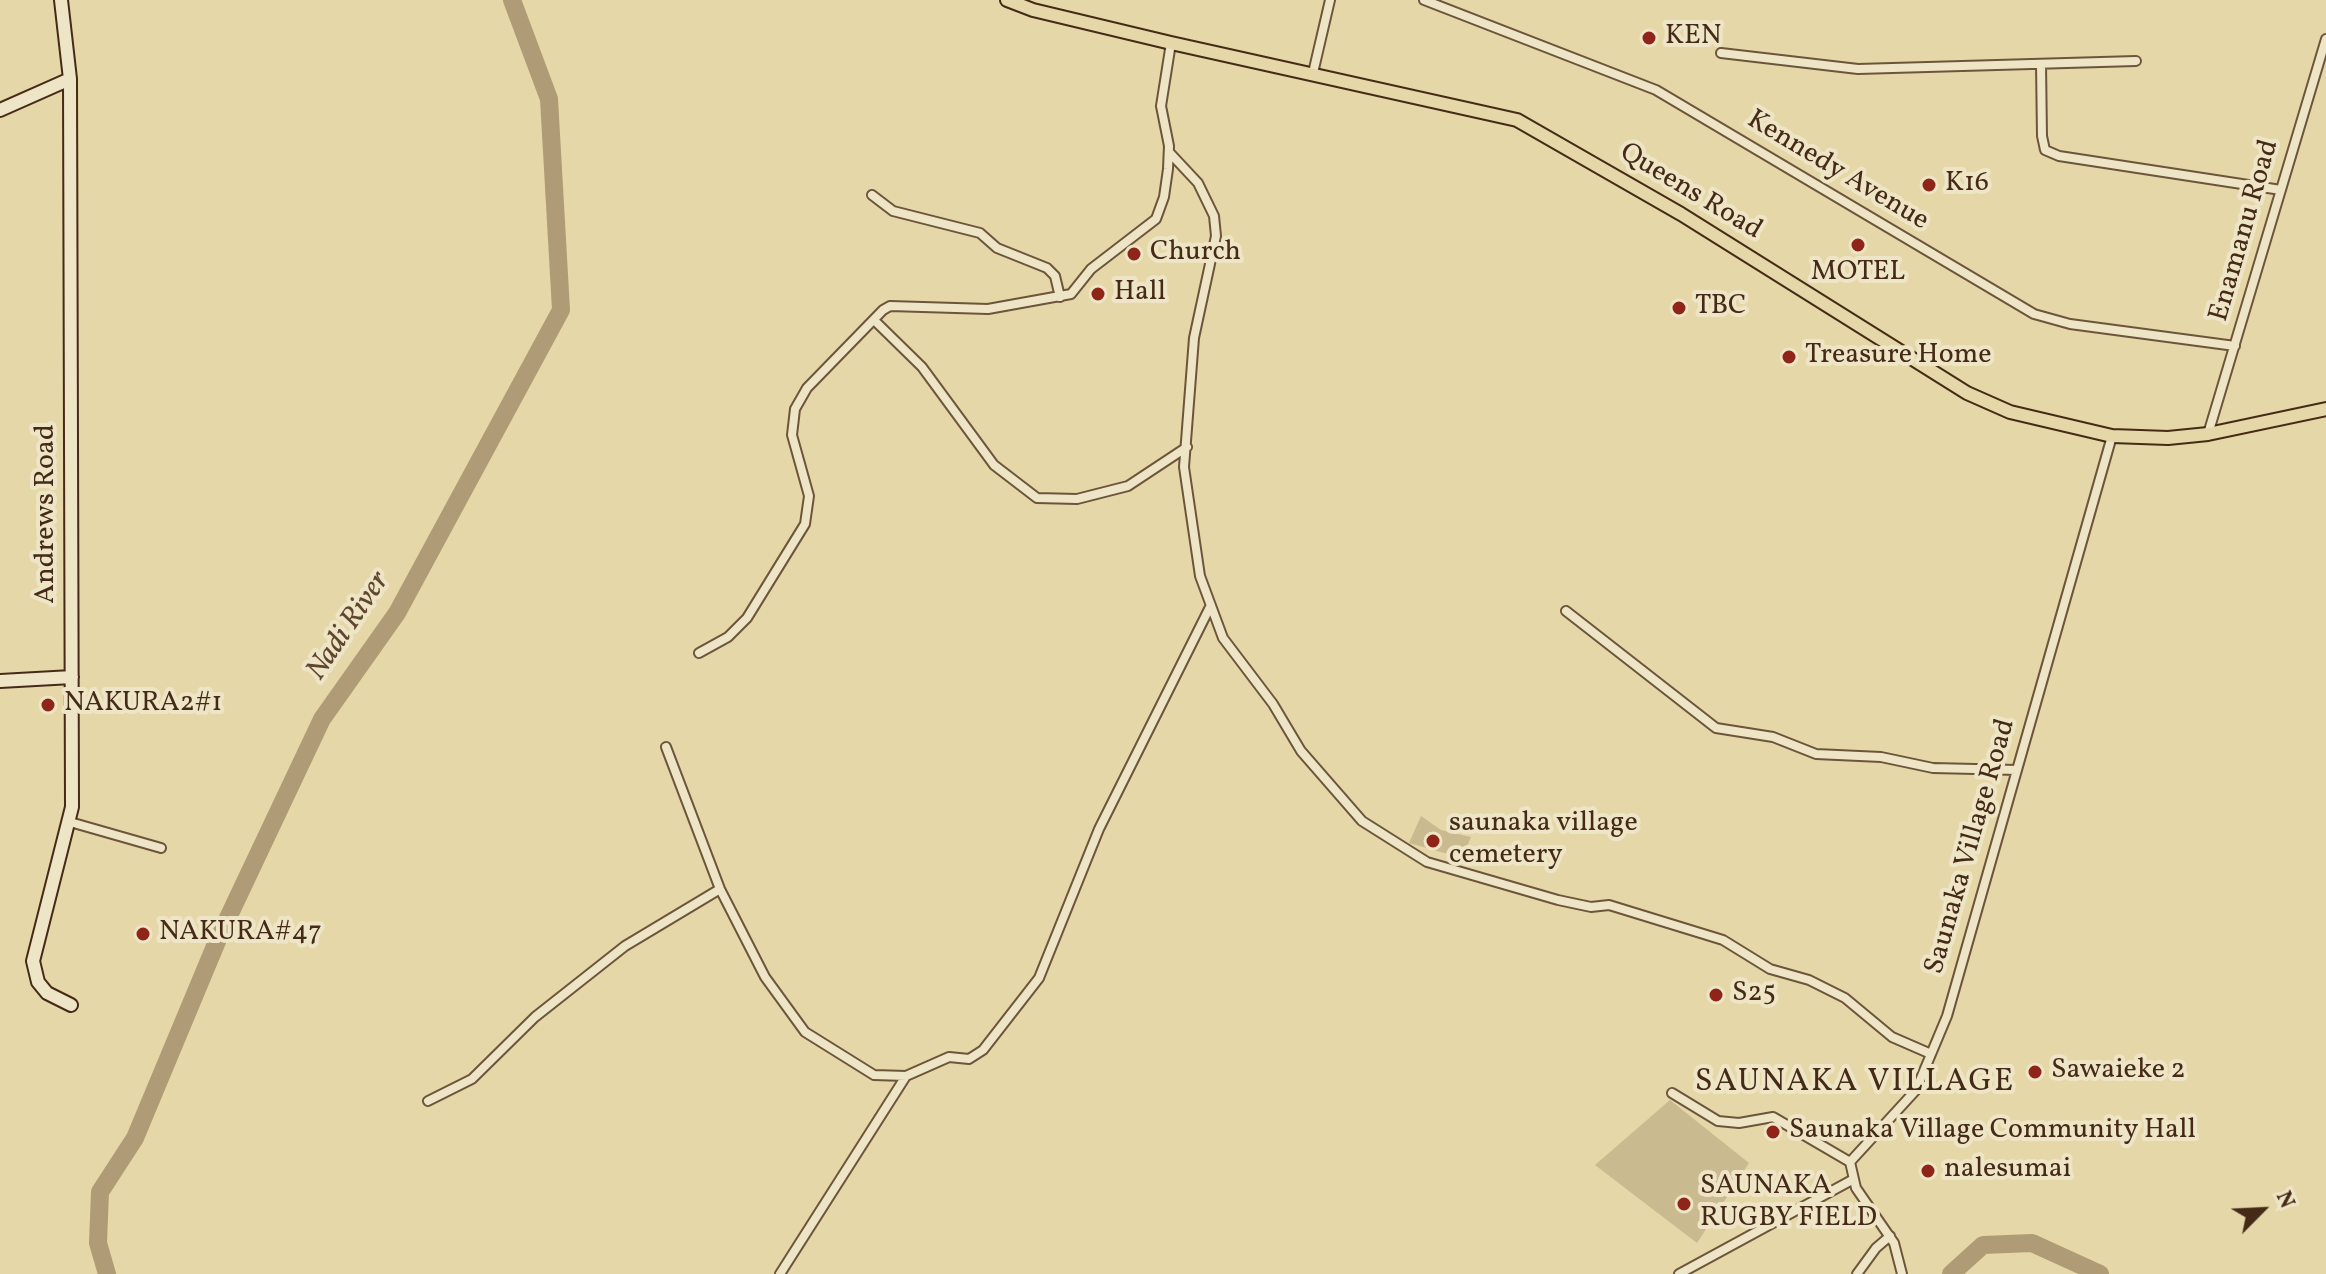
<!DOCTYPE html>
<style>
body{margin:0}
#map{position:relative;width:2326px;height:1274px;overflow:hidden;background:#e5d7a7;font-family:Vollkorn,serif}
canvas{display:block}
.north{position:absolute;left:2222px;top:1170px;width:80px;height:80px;-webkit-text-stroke:6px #eee5c6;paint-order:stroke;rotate:66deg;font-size:22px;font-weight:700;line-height:32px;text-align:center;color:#452a17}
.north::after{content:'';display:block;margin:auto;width:28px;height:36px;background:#452a17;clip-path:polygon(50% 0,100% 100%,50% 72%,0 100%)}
</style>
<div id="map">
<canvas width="2326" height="1274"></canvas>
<div class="north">N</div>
</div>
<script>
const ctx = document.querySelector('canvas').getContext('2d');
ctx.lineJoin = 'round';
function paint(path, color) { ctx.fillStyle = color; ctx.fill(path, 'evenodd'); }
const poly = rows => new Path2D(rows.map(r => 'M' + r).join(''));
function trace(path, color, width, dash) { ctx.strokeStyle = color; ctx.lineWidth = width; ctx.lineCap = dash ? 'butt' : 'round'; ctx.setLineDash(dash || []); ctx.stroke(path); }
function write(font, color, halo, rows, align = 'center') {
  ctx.font = font + ' Vollkorn,serif'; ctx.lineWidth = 8; ctx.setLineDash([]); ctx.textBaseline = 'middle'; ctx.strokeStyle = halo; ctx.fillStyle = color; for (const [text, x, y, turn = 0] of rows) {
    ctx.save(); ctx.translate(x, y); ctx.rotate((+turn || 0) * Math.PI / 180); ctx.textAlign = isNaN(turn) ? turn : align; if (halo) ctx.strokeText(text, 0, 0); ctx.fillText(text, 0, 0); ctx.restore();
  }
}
const green = poly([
 [1421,816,1441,830,1471,837,1462,858,1409,843],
 [1670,1100,1749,1163,1697,1243,1595,1165]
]);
const river = poly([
 [107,1274,98,1243,100,1192,135,1138,218,939,322,719,397,613,561,310,549,99,512,0],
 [1951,1274,1983,1245,2032,1243,2100,1274]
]);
const street = poly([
 [1424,0,1656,90,2034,314,2070,324,2235,346],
 [1721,53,1858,69,2136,61],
 [2041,64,2042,136,2045,150,2059,156,2281,190],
 [1313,73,1330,0],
 [1169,152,1198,183,1214,216,1216,236,1194,338,1184,467,1200,576,1223,638,1273,704,1301,751,1362,821,1427,862,1558,900,1591,907,1609,905,1723,940,1770,969,1809,980,1845,998,1892,1037,1931,1054],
 [872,195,893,211,980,233,997,248,1047,268,1055,276,1060,297],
 [874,320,922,367,994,465,1037,498,1077,499,1128,486,1187,447],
 [2208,434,2326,39],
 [1566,611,1716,728,1773,737,1816,754,1881,757,1933,768,2017,770],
 [699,653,728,637,747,618,805,524,809,496,792,435,795,409,807,388,883,310,890,306,988,309,1071,294,1091,269,1156,219,1164,197,1168,169,1169,146,1161,106,1171,43],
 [666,747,720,889,765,977,805,1032,874,1075,906,1076,949,1057,969,1059,983,1050,1039,978,1099,829,1210,607],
 [70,822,161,848],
 [1672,1093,1718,1121,1739,1123,1773,1117,1850,1162],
 [428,1101,472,1079,535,1017,625,946,720,889],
 [780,1274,906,1076],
 [1679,1274,1852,1180],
 [1857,1274,1876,1248,1890,1236],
 [1902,1274,1894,1243,1856,1188,1850,1162,1916,1090,1947,1016,2112,436]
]);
const secondary = poly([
 [61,0,70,79,72,807,33,961,38,982,47,993,71,1005],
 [0,110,70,79],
 [0,681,72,677]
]);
const primary = poly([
 [1007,0,1033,10,1171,43,1517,120,1681,214,1967,393,2010,412,2112,436,2168,438,2208,434,2326,409]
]);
const markers = [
 [1649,38,8,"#8f2418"],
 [1929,185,8,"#8f2418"],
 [1858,245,8,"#8f2418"],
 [1134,254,8,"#8f2418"],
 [1098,294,8,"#8f2418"],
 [1679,308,8,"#8f2418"],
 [1789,357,8,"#8f2418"],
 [48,705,8,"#8f2418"],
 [1433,841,8,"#8f2418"],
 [143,934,8,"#8f2418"],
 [1716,995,8,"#8f2418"],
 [2035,1072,8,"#8f2418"],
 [1773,1132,8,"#8f2418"],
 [1928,1171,8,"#8f2418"],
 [1684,1204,8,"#8f2418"]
];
const poiNames = [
 ["KEN",1665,38],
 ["K16",1945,185],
 ["Church",1150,254],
 ["MOTEL",1858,274,"center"],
 ["Hall",1114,294],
 ["TBC",1695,308],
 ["Treasure Home",1805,357],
 ["NAKURA2#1",64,705],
 ["saunaka village",1449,825],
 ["cemetery",1449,857],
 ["NAKURA#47",159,934],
 ["S25",1732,995],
 ["Sawaieke 2",2051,1072],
 ["Saunaka Village Community Hall",1789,1132],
 ["nalesumai",1944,1171],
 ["SAUNAKA",1700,1188],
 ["RUGBY FIELD",1700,1220]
];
const streetNames = [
 ["Kennedy Avenue",1837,172,31],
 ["Queens Road",1690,193,31],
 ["Enamanu Road",2246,231,-74],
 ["Andrews Road",48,514,-90],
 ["Saunaka Village Road",1972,847,-74]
];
const waterNames = [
 ["Nadi River",350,627,-56]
];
const quarterNames = [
 ["SAUNAKA VILLAGE",1855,1084]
];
paint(green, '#caba8f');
trace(river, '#af9c76', 18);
trace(street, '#6d553b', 12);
trace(secondary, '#452a17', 16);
trace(primary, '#452a17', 16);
trace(street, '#eee5c6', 8);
trace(secondary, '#eee5c6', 12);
trace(primary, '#e5d7a7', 12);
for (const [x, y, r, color] of markers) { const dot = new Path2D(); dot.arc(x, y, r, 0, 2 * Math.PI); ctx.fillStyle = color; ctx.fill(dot); trace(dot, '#eee5c6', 3); }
write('28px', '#452a17', '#eee5c6', poiNames, 'left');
write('28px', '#452a17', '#eee5c6', streetNames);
write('italic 30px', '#60462f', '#eee5c6', waterNames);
ctx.letterSpacing = '2px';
write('32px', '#452a17', '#eee5c6', quarterNames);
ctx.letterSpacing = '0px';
</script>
